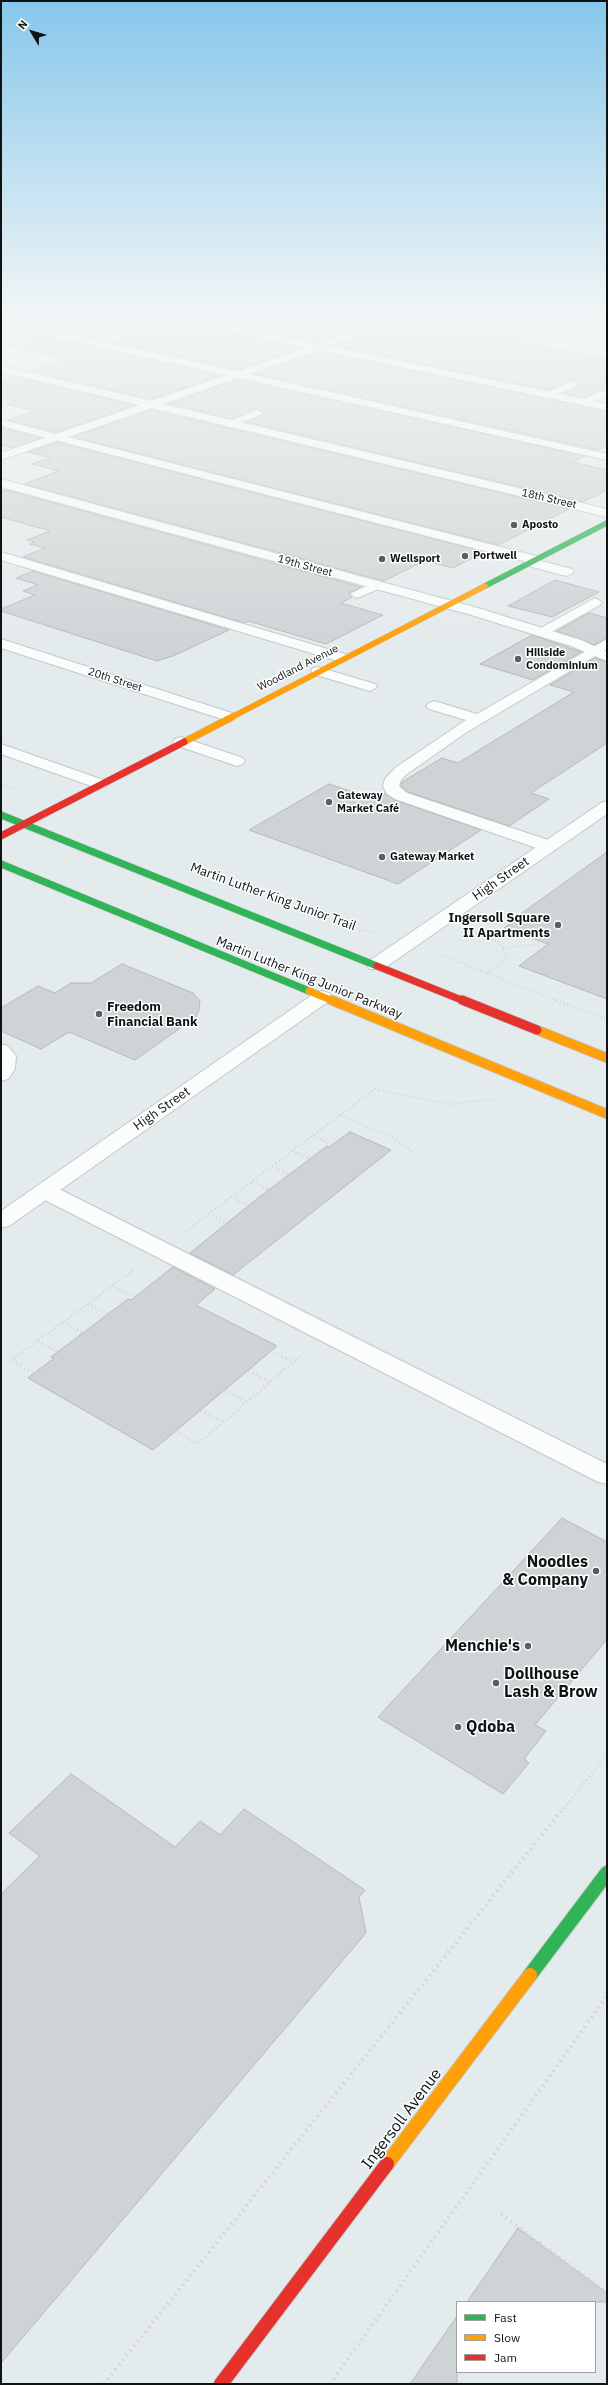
<!DOCTYPE html>
<meta charset="utf-8">
<style>
body{margin:0}
#map{position:relative;width:608px;height:2385px;overflow:hidden;background:#e4ebec;font-family:"IBM Plex Sans",sans-serif}
canvas{display:block}
.frame{position:absolute;inset:0;border:2px solid #0e1314;pointer-events:none}
.legend{position:absolute;left:456px;top:2301px;width:140px;height:72px;box-sizing:border-box;background:#fff;border:1px solid #9fa1a1;margin:0;padding:5px 7px;list-style:none;font-size:12px;color:#0e1314}
.legend li{display:flex;align-items:center;gap:8px;height:20px}
.legend b{width:20px;border:1px solid #9fa1a1}
.north{position:absolute;left:12px;top:12px;width:40px;height:40px;-webkit-text-stroke:3px #fff;paint-order:stroke;rotate:308deg;font-size:11px;font-weight:700;line-height:16px;text-align:center;color:#0e1314}
.north::after{content:'';display:block;margin:auto;width:14px;height:18px;background:#0e1314;clip-path:polygon(50% 0,100% 100%,50% 72%,0 100%)}
</style>
<div id="map">
<canvas width="608" height="2385"></canvas>
<div class="frame"></div>
<ul class="legend">
<li><b style="height:5px;background:#30b455"></b>Fast</li>
<li><b style="height:5px;background:#ff9f0a"></b>Slow</li>
<li><b style="height:5px;background:#e5322d"></b>Jam</li>
</ul>
<div class="north">N</div>
</div>
<script>
const ctx = document.querySelector('canvas').getContext('2d');
ctx.lineJoin = 'round';
function paint(path, color) { ctx.fillStyle = color; ctx.fill(path, 'evenodd'); }
const poly = rows => new Path2D(rows.map(r => 'M' + r).join(''));
function trace(path, color, width, dash) { ctx.strokeStyle = color; ctx.lineWidth = width; ctx.lineCap = dash ? 'butt' : 'round'; ctx.setLineDash(dash || []); ctx.stroke(path); }
function write(font, color, halo, rows, align = 'center') {
  ctx.font = font + ' "IBM Plex Sans",sans-serif'; ctx.lineWidth = 3; ctx.setLineDash([]); ctx.textBaseline = 'middle'; ctx.strokeStyle = halo; ctx.fillStyle = color; for (const [text, x, y, turn = 0] of rows) {
    ctx.save(); ctx.translate(x, y); ctx.rotate((+turn || 0) * Math.PI / 180); ctx.textAlign = isNaN(turn) ? turn : align; if (halo) ctx.strokeText(text, 0, 0); ctx.fillText(text, 0, 0); ctx.restore();
  }
}
const building = poly([
 [99,317,161,317,94,338,57,330,99,317],
 [197,317,363,317,376,322,317,342,197,317],
 [413,317,521,336,516,338,544,343,538,345,607,359,607,388,584,398,563,393,577,387,578,384,573,380,549,390,334,346,413,317],
 [177,320,301,348,238,370,112,342,177,320],
 [40,335,221,376,151,399,31,371,70,359,8,345,40,335],
 [319,352,607,411,607,446,598,450,255,374,319,352],
 [14,377,135,405,56,432,8,420,34,411,7,404,16,401,1,398,1,381,14,377],
 [239,379,584,456,573,462,607,470,607,490,583,502,246,422,262,416,263,413,258,409,232,419,168,404,239,379],
 [152,410,228,428,569,509,498,545,73,437,152,410],
 [1,428,2,428,41,438,12,448,1,445,1,428],
 [57,442,484,552,453,568,424,561,384,581,24,484,59,471,32,464,50,458,28,452,57,442],
 [6,490,361,587,349,593,352,597,341,603,383,615,326,644,248,621,244,623,23,557,45,548,30,544,35,542,27,540,50,531,1,517,1,492,6,490],
 [33,571,229,630,173,656,157,661,1,611,1,609,35,595,23,591,38,585,16,578,33,571],
 [555,580,599,592,552,617,508,606,555,580],
 [589,613,607,618,607,638,594,645,557,631,589,613],
 [532,635,581,652,533,680,480,664,532,635],
 [595,658,607,662,607,743,531,793,549,799,509,826,408,792,401,786,402,782,442,758,458,763,574,692,550,685,595,658],
 [329,784,374,799,385,793,395,800,481,830,398,884,249,830,329,784],
 [607,852,607,999,519,966,548,944,504,928,514,921,511,921,607,852],
 [122,964,193,993,200,1001,199,1010,196,1017,135,1060,69,1032,41,1049,1,1031,1,1008,38,986,55,993,71,983,91,983,122,964],
 [350,1132,391,1150,233,1275,190,1253,258,1198,327,1146,329,1147,350,1132],
 [173,1267,215,1289,196,1305,277,1346,153,1450,28,1378,54,1358,51,1357,128,1299,131,1300,173,1267],
 [562,1518,607,1542,607,1639,535,1725,546,1731,524,1759,529,1763,503,1794,378,1717,562,1518],
 [71,1774,175,1847,200,1821,220,1835,244,1809,365,1890,359,1897,366,1933,1,2363,1,1894,40,1856,9,1833,71,1774],
 [518,2228,607,2293,607,2302,467,2302,518,2228],
 [457,2316,457,2384,410,2384,457,2316]
]);
const pathFar3 = poly([
 [1,783,14,789,20,796],
 [359,930,377,932],
 [472,932,500,942,507,958,487,973],
 [503,948,541,944],
 [438,954,558,1001]
]);
const pathFar2 = poly([
 [556,1000,607,1020],
 [341,1115,397,1140,414,1153],
 [313,1136,333,1145],
 [292,1151,310,1159],
 [272,1166,292,1176],
 [252,1182,269,1190],
 [231,1197,251,1207],
 [209,1214,227,1223],
 [186,1231,375,1089,449,1104,496,1099],
 [112,1286,135,1297],
 [88,1304,107,1314],
 [63,1322,86,1335],
 [38,1341,58,1352],
 [271,1351,288,1359],
 [13,1359,135,1269],
 [297,1359,303,1354]
]);
const pathFar1 = poly([
 [15,1358,12,1360,34,1374],
 [286,1358,294,1362],
 [248,1371,270,1382],
 [225,1390,247,1402],
 [201,1410,223,1422],
 [176,1431,198,1444,298,1358],
 [561,1812,607,1754]
]);
const path = poly([
 [501,2214,607,2293],
 [104,2384,561,1811],
 [330,2384,607,1996]
]);
const lane = poly([
 [167,317,182,317,106,342,607,454,607,460,1,325,1,319,94,340,167,317],
 [364,317,387,317,397,321,392,324,364,317],
 [592,320,595,321,595,325,580,331,575,328,592,320],
 [572,381,577,384,576,386,551,397,547,398,542,395,572,381],
 [607,389,607,396,583,405,578,402,607,389],
 [257,410,262,413,261,415,229,427,223,424,257,410],
 [1,420,540,557,541,561,572,569,574,572,567,576,562,575,525,565,524,561,1,426,1,420],
 [1,552,348,655,350,658,343,662,338,661,1,560,1,552],
 [376,581,381,582,383,585,381,588,357,598,350,594,376,581],
 [595,598,602,602,600,605,546,635,536,635,534,632,595,598],
 [607,639,607,649,467,732,407,774,401,780,399,786,407,793,554,842,557,846,554,850,542,850,395,799,387,794,383,786,385,779,395,768,466,720,429,709,426,706,429,703,434,701,477,714,607,639],
 [318,667,375,684,377,687,370,691,313,674,311,671,313,668,318,667],
 [181,737,243,758,245,761,243,764,237,766,175,745,173,742,175,739,181,737],
 [1,744,106,781,108,784,106,787,94,787,1,754,1,744],
 [1,1044,8,1046,16,1056,15,1069,8,1079,1,1081,1,1044],
 [45,1184,53,1186,607,1464,607,1484,598,1482,37,1196,34,1191,37,1186,45,1184]
]);
const street = poly([
 [169,317,189,317,317,344,394,317,409,317,329,346,607,404,607,410,319,350,163,404,607,509,607,517,152,408,1,460,1,453,140,405,1,372,1,366,151,401,307,348,169,317],
 [556,317,577,317,607,323,607,329,556,317],
 [1,479,478,608,581,640,607,652,607,661,571,646,468,614,1,487,1,479],
 [1,639,235,714,238,717,230,722,225,720,1,648,1,639],
 [607,801,607,814,383,969,369,969,367,965,369,961,601,803,607,801],
 [322,991,329,993,332,997,329,1001,9,1226,1,1228,1,1211,315,993,322,991]
]);
const fastFar2 = poly([
 [485,586,607,523]
]);
const fastFar1 = poly([
 [1,815,377,966],
 [1,864,309,991]
]);
const fast = poly([
 [530,1975,607,1873]
]);
const slowFar3 = poly([
 [230,718,485,586]
]);
const slowFar2 = poly([
 [184,742,232,717],
 [309,991,333,1001]
]);
const slowFar1 = poly([
 [331,1000,607,1114],
 [537,1030,607,1058]
]);
const slow = poly([
 [387,2164,530,1975]
]);
const jamFar2 = poly([
 [1,836,184,742],
 [377,966,464,1001]
]);
const jamFar1 = poly([
 [462,1000,537,1030]
]);
const jam = poly([
 [221,2384,387,2164]
]);
const markers = [
 [514,525,4,"#595f60"],
 [465,556,4,"#595f60"],
 [382,559,4,"#595f60"],
 [518,659,4,"#595f60"],
 [329,802,4,"#595f60"],
 [382,857,4,"#595f60"],
 [558,925,4,"#595f60"],
 [99,1014,4,"#595f60"],
 [596,1571,4,"#595f60"],
 [528,1646,4,"#595f60"],
 [496,1683,4,"#595f60"],
 [458,1727,4,"#595f60"]
];
const farStreetnames = [
 ["18th Street",549,499,13],
 ["19th Street",305,566,15],
 ["Woodland Avenue",298,668,-27],
 ["20th Street",115,680,18]
];
const farPoinames = [
 ["Aposto",522,525],
 ["Portwell",473,556],
 ["Wellsport",390,559],
 ["Hillside",526,653],
 ["Condominium",526,666],
 ["Gateway",337,796],
 ["Market Café",337,809],
 ["Gateway Market",390,857]
];
const streetNames = [
 ["High Street",501,879,-35],
 ["Martin Luther King Junior Trail",273,897,20],
 ["Martin Luther King Junior Parkway",309,978,22],
 ["High Street",162,1109,-35]
];
const poiNames = [
 ["Ingersoll Square",550,918],
 ["II Apartments",550,933],
 ["Freedom",107,1007,"left"],
 ["Financial Bank",107,1022,"left"]
];
const nearPoinames = [
 ["Noodles",588,1562],
 ["& Company",588,1580],
 ["Menchie's",520,1646],
 ["Dollhouse",504,1674,"left"],
 ["Lash & Brow",504,1692,"left"],
 ["Qdoba",466,1727,"left"]
];
const nearStreetnames = [
 ["Ingersoll Avenue",402,2119,-53]
];
paint(building, '#ced4d5');
trace(building, '#b4b9ba', 1);
trace(lane, '#c3c8c9', 2);
trace(street, '#c3c8c9', 2);
trace(fastFar2, '#c3c8c9', 6);
trace(fastFar1, '#c3c8c9', 8);
trace(fast, '#c3c8c9', 16);
trace(slowFar3, '#c3c8c9', 6);
trace(slowFar2, '#c3c8c9', 8);
trace(slowFar1, '#c3c8c9', 11);
trace(slow, '#c3c8c9', 16);
trace(jamFar2, '#c3c8c9', 8);
trace(jamFar1, '#c3c8c9', 11);
trace(jam, '#c3c8c9', 16);
trace(pathFar3, '#d2d4d4', 2, [1, 2.5]);
trace(pathFar2, '#d2d4d4', 2.5, [1, 3]);
trace(pathFar1, '#d2d4d4', 3, [1, 3.5]);
trace(path, '#d2d4d4', 4, [1.5, 4.5]);
paint(lane, '#fbfcfc');
paint(street, '#fbfcfc');
trace(fastFar2, '#30b455', 5.5);
trace(fastFar1, '#30b455', 7);
trace(fast, '#30b455', 14);
trace(slowFar3, '#ff9f0a', 5.5);
trace(slowFar2, '#ff9f0a', 7);
trace(slowFar1, '#ff9f0a', 9);
trace(slow, '#ff9f0a', 14);
trace(jamFar2, '#e5322d', 7);
trace(jamFar1, '#e5322d', 9);
trace(jam, '#e5322d', 14);
const sky = ctx.createLinearGradient(0, 0, 0, 651);
sky.addColorStop(0, '#87c7eb');
sky.addColorStop(0.49, '#f3f6f6');
sky.addColorStop(1, '#f3f6f600');
ctx.fillStyle = sky;
ctx.fillRect(0, 0, 608, 651);
for (const [x, y, r, color] of markers) { const dot = new Path2D(); dot.arc(x, y, r, 0, 2 * Math.PI); ctx.fillStyle = color; ctx.fill(dot); trace(dot, '#fff', 1.5); }
write('11px', '#0e1314', '#fff', farStreetnames);
write('bold 11px', '#0e1314', '#fff', farPoinames, 'left');
write('13px', '#0e1314', '#fff', streetNames);
write('bold 13px', '#0e1314', '#fff', poiNames, 'right');
write('bold 16px', '#0e1314', '#fff', nearPoinames, 'right');
write('16px', '#0e1314', '#fff', nearStreetnames);
</script>
